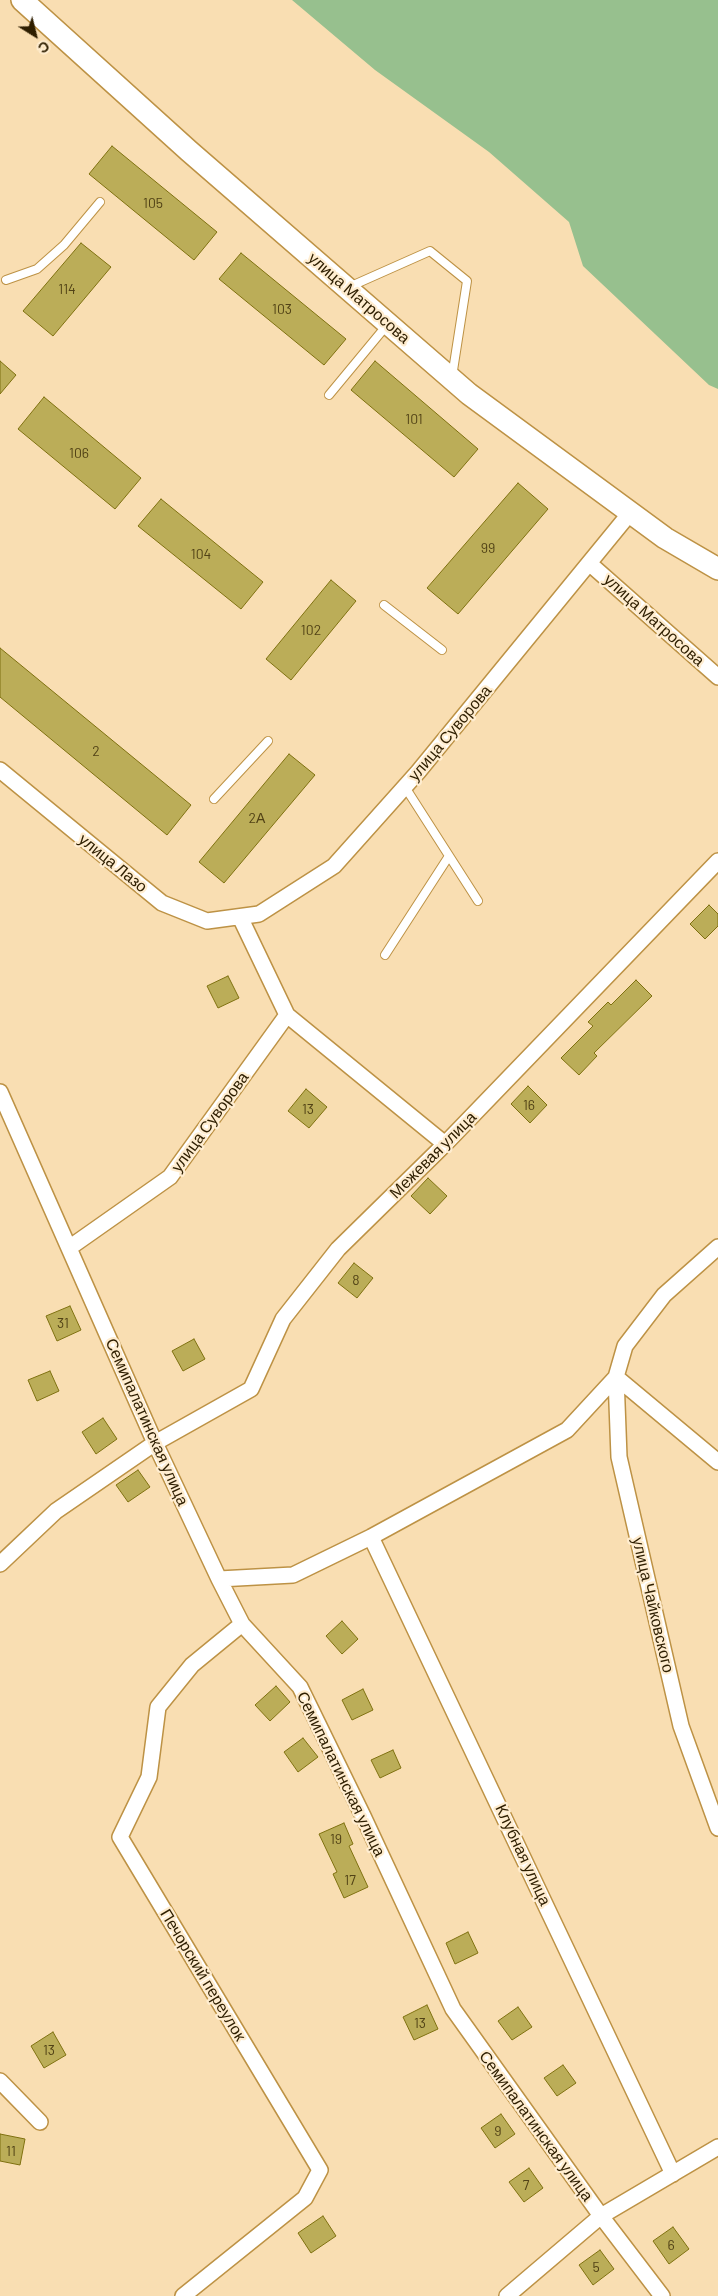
<!DOCTYPE html>
<meta charset="utf-8">
<style>
body{margin:0}
#map{position:relative;width:718px;height:2296px;overflow:hidden;background:#f9deb2;font-family:Barlow,sans-serif}
canvas{display:block}
.north{position:absolute;left:10px;top:10px;width:50px;height:50px;-webkit-text-stroke:4px #ffedd0;paint-order:stroke;rotate:144deg;font-size:14px;font-weight:700;line-height:20px;text-align:center;color:#2e1e00}
.north::after{content:'';display:block;margin:auto;width:18px;height:22px;background:#2e1e00;clip-path:polygon(50% 0,100% 100%,50% 72%,0 100%)}
</style>
<div id="map">
<canvas width="718" height="2296"></canvas>
<div class="north">С</div>
</div>
<script>
const ctx = document.querySelector('canvas').getContext('2d');
ctx.lineJoin = 'round';
function paint(path, color) { ctx.fillStyle = color; ctx.fill(path, 'evenodd'); }
const poly = rows => new Path2D(rows.map(r => 'M' + r).join(''));
function trace(path, color, width, dash) { ctx.strokeStyle = color; ctx.lineWidth = width; ctx.lineCap = dash ? 'butt' : 'round'; ctx.setLineDash(dash || []); ctx.stroke(path); }
function write(font, color, halo, rows, align = 'center') {
  ctx.font = font + ' Barlow,sans-serif'; ctx.lineWidth = 4.5; ctx.setLineDash([]); ctx.textBaseline = 'middle'; ctx.strokeStyle = halo; ctx.fillStyle = color; for (const [text, x, y, turn = 0] of rows) {
    ctx.save(); ctx.translate(x, y); ctx.rotate((+turn || 0) * Math.PI / 180); ctx.textAlign = isNaN(turn) ? turn : align; if (halo) ctx.strokeText(text, 0, 0); ctx.fillText(text, 0, 0); ctx.restore();
  }
}
const forest = poly([
 [292,0,718,0,718,389,709,385,583,266,569,222,489,152,375,70]
]);
const building = poly([
 [112,146,217,232,194,260,89,174,112,146],
 [81,243,111,267,53,336,23,311,81,243],
 [241,253,346,339,324,365,219,279,241,253],
 [0,361,16,375,0,394,0,361],
 [375,361,478,449,454,477,351,390,375,361],
 [44,397,141,478,115,509,18,429,44,397],
 [518,483,548,509,458,614,427,588,518,483],
 [161,499,263,582,241,609,138,526,161,499],
 [331,580,356,601,291,680,266,659,331,580],
 [0,648,191,805,167,835,0,697,0,648],
 [289,754,315,775,224,883,199,862,289,754],
 [709,905,718,914,718,926,705,939,690,924,709,905],
 [228,976,239,998,218,1008,207,986,228,976],
 [636,980,652,996,594,1053,597,1056,579,1075,561,1058,593,1026,588,1022,608,1002,611,1005,636,980],
 [528,1086,547,1105,530,1123,511,1104,528,1086],
 [306,1089,327,1107,309,1128,288,1111,306,1089],
 [428,1178,447,1196,430,1214,411,1196,428,1178],
 [354,1263,373,1278,357,1298,338,1283,354,1263],
 [70,1306,81,1330,57,1341,46,1316,70,1306],
 [194,1339,205,1359,183,1371,172,1351,194,1339],
 [50,1371,59,1391,37,1401,28,1380,50,1371],
 [103,1418,117,1439,96,1454,82,1432,103,1418],
 [138,1470,150,1487,128,1502,116,1485,138,1470],
 [342,1621,358,1639,342,1654,326,1636,342,1621],
 [276,1686,290,1702,270,1721,255,1705,276,1686],
 [363,1689,373,1710,352,1720,342,1700,363,1689],
 [303,1738,318,1757,298,1772,284,1752,303,1738],
 [393,1750,401,1768,380,1778,371,1760,393,1750],
 [344,1823,353,1844,349,1846,368,1887,344,1898,333,1874,337,1872,319,1834,344,1823],
 [468,1932,478,1953,455,1964,446,1943,468,1932],
 [427,2005,438,2029,414,2040,403,2017,427,2005],
 [518,2007,532,2027,512,2040,498,2021,518,2007],
 [53,2032,66,2055,44,2068,31,2046,53,2032],
 [563,2065,576,2083,557,2096,544,2078,563,2065],
 [501,2114,515,2134,495,2148,481,2128,501,2114],
 [0,2134,25,2139,20,2165,0,2161,0,2134],
 [529,2168,543,2188,524,2202,509,2182,529,2168],
 [323,2216,336,2236,311,2253,298,2233,323,2216],
 [673,2227,689,2249,669,2264,653,2241,673,2227],
 [600,2250,614,2269,593,2285,579,2265,600,2250]
]);
const service = poly([
 [6,280,37,269,64,245,100,202],
 [349,287,430,251,467,281,452,377],
 [329,395,387,325],
 [384,605,442,650],
 [405,787,478,901],
 [214,799,268,741],
 [385,955,449,856]
]);
const minor = poly([
 [589,563,718,677],
 [0,770,162,903,207,921,259,914,334,866,418,772,630,513],
 [240,917,287,1015,445,1144],
 [0,1092,155,1443,219,1579,242,1624,300,1687,363,1816,453,2009,601,2216,662,2296],
 [69,1248,170,1177,287,1015],
 [616,1377,619,1457,681,1726,718,1828],
 [616,1377,718,1462],
 [371,1537,673,2174],
 [0,1564,56,1511,155,1443,251,1389,283,1319,338,1249,445,1144,718,861],
 [219,1579,293,1575,371,1537,567,1430,616,1377,625,1346,664,1295,718,1247],
 [0,2081,40,2122],
 [183,2296,305,2198,320,2170,120,1837,149,1777,158,1707,192,1665,242,1624],
 [507,2296,601,2216,718,2147]
]);
const secondary = poly([
 [22,0,189,151,469,394,665,538,718,569]
]);
const numberNames = [
 ["105",153,203],
 ["114",67,289],
 ["103",282,309],
 ["101",414,419],
 ["106",79,453],
 ["99",488,548],
 ["104",201,554],
 ["102",311,630],
 ["2",96,751],
 ["2А",257,818],
 ["16",529,1105],
 ["13",308,1109],
 ["8",356,1280],
 ["31",63,1323],
 ["19",336,1839],
 ["17",350,1880],
 ["13",420,2023],
 ["13",49,2050],
 ["9",498,2131],
 ["11",11,2151],
 ["7",526,2185],
 ["6",671,2245],
 ["5",596,2267]
];
const streetNames = [
 ["улица Матросова",359,298,41],
 ["улица Матросова",654,620,42],
 ["улица Суворова",450,733,-50],
 ["улица Лазо",113,863,39],
 ["улица Суворова",210,1122,-54],
 ["Межевая улица",433,1155,-45],
 ["Семипалатинская улица",147,1422,66],
 ["улица Чайковского",653,1605,77],
 ["Семипалатинская улица",341,1774,64],
 ["Клубная улица",523,1855,65],
 ["Печорский переулок",203,1975,59],
 ["Семипалатинская улица",536,2126,54]
];
paint(forest, '#97c08e');
paint(building, '#bbad58');
trace(building, '#7f7110', 1);
trace(service, '#bd9245', 10);
trace(minor, '#bd9245', 18);
trace(secondary, '#bd9245', 24);
trace(service, '#fff', 8);
trace(minor, '#fff', 15);
trace(secondary, '#fff', 21);
write('14px', '#514216', null, numberNames);
write('16px', '#2e1e00', '#ffedd0', streetNames);
</script>
